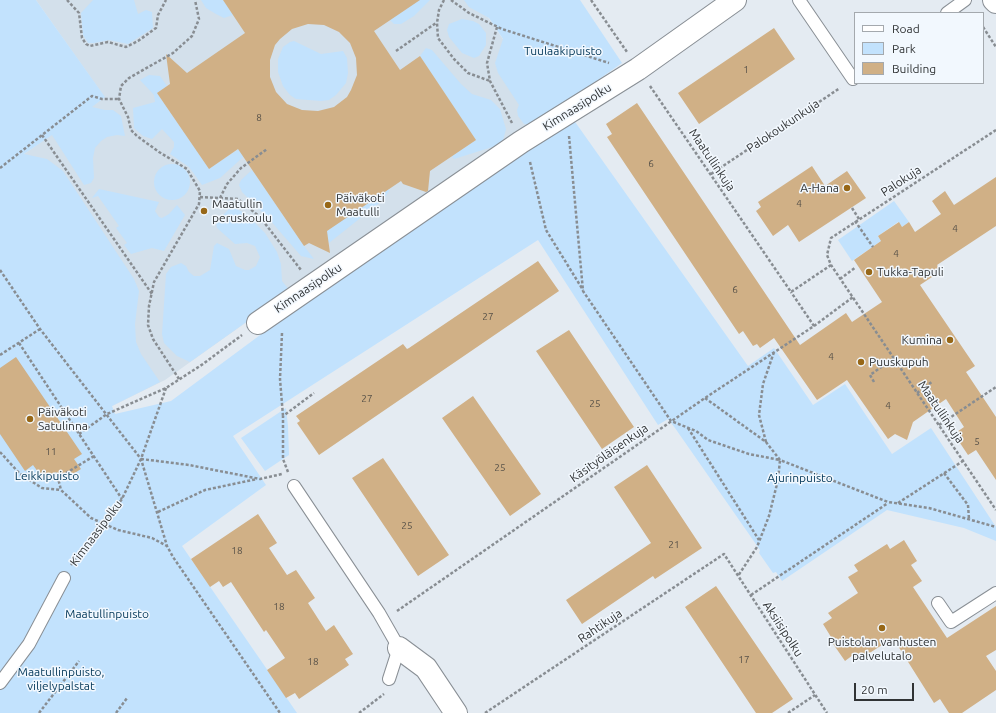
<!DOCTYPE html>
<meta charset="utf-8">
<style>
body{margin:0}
#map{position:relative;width:996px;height:713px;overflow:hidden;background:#e4ebf2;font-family:Ubuntu,sans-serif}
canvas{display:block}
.legend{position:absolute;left:854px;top:12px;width:130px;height:72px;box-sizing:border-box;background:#f2f8fe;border:1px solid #a4a9ae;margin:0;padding:5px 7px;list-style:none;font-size:12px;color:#303335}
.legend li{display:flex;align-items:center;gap:8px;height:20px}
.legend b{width:20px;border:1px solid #a4a9ae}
.scale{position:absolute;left:854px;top:683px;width:60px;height:18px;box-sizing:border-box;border:2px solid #303335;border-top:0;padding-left:5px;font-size:12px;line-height:14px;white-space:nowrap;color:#303335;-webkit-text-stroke:3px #f2f8fe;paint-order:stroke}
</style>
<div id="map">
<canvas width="996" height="713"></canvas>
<ul class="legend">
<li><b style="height:5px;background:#fff"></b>Road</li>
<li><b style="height:11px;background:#c2e2fd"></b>Park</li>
<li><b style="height:11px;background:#d0b086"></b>Building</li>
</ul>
<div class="scale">20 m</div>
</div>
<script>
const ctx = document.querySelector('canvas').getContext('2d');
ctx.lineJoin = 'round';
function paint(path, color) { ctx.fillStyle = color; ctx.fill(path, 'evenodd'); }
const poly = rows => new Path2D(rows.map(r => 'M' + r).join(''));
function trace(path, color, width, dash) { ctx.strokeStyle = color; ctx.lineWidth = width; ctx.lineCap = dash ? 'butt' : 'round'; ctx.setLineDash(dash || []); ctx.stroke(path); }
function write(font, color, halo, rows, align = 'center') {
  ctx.font = font + ' Ubuntu,sans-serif'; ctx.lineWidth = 3; ctx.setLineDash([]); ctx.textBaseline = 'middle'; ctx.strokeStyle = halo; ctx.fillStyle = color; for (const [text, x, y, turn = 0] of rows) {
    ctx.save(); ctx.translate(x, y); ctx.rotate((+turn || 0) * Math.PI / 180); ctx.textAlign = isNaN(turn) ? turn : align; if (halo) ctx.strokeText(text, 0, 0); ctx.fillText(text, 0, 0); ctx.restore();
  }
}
const built = poly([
 [36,0,476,0,553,112,310,277,165,380,112,406,0,171,102,99,103,95]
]);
const green = poly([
 [0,0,36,0,105,97,92,107,105,110,113,110,121,116,125,136,117,135,107,137,101,141,95,148,93,158,94,178,91,183,84,185,52,135,24,154,47,159,63,171,134,279,139,291,135,324,136,342,141,354,160,382,112,406,115,414,171,401,275,324,573,119,748,366,774,348,813,405,845,384,892,454,931,428,996,527,996,541,964,528,887,510,782,581,776,572,773,573,759,553,760,550,675,428,668,419,658,425,538,240,233,436,266,485,182,546,297,713,0,713],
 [93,0,134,0,138,14,146,10,152,12,153,28,128,44,109,40,94,43,88,43,83,35,81,13],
 [201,0,223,0,233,15,224,18,216,14,206,8],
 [402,0,430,0,414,16,401,24,394,24,390,20,407,9],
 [464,0,580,0,622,63,534,125,524,124,518,116,517,110,519,105,498,73,495,63,503,39,489,18,469,7],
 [462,19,473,21,479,24,486,33,486,45,479,56,474,58,462,53,449,37,447,30,449,24],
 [294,41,321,54,343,51,347,58,348,73,346,83,336,95,329,100,321,101,296,99,290,95,283,86,278,72,278,59,283,47,290,42],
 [426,48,432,50,461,84,472,94,491,100,500,109,506,129,502,144,454,159,452,156,476,140,420,56],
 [149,75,160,76,167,86,157,93,209,169,251,141,252,149,220,178,202,185,189,167,170,154,174,147,174,142,162,129,152,139,143,136,134,128,133,108,155,102,154,95,140,80],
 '154 182a18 18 0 1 1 36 0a18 18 0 1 1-36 0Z',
 [252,170,304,246,314,259,301,256,295,249,269,219,242,192,239,185,241,180],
 [388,187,389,191,383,200,329,243,324,233],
 [99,189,159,202,155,211,159,217,162,218,169,214,177,205,185,215,164,251,152,248,131,254,124,245,127,243,116,228,119,226,98,196,92,198],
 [894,201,909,222,902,227,898,222,878,236,881,241,852,261,838,240],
 [229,209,237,209,246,214,265,233,277,252,281,264,282,281,290,291,190,362,177,356,164,343,162,334,166,274,171,267,181,263,186,266,189,272,194,276,200,276,210,270,214,246,217,243,229,249,236,266,245,270,249,270,256,266,260,257,255,246,247,243,235,244,217,228,216,223,219,219],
 [286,408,288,426,289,455,265,471,241,438]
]);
const building = poly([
 [223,0,420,0,374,31,400,70,420,56,476,140,430,171,428,191,426,192,403,184,401,181,327,231,330,253,309,243,304,246,238,149,209,169,157,93,170,84,166,54,187,73,245,33],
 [308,24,324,25,339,32,350,43,356,58,357,75,351,90,347,97,334,107,318,111,302,110,287,104,276,92,270,77,270,60,275,45,280,39,292,29],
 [774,28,795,59,699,124,678,93],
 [637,103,800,345,846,313,852,322,882,302,854,260,881,241,878,236,899,222,902,227,909,222,915,232,941,214,932,201,945,191,954,205,996,177,996,226,937,265,941,271,920,285,975,366,966,372,996,417,996,480,976,450,968,455,954,434,964,427,946,399,913,422,907,440,895,434,888,439,847,380,817,400,774,338,760,348,757,344,753,346,743,331,739,334,607,137,612,134,606,124],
 [812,166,825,186,847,171,866,198,799,242,788,225,773,236,756,211,761,207,758,202],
 [538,261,559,291,319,455,297,423,300,421,296,416,403,344,407,349,409,348],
 [569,330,634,427,602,449,536,351],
 [16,357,82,454,74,459,81,469,62,481,56,472,44,480,33,465,25,471,0,434,0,368],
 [473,396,541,494,510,516,442,418],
 [383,458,449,555,418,576,352,478],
 [647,465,702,548,655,579,653,576,582,624,566,600,651,543,614,487],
 [258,514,277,543,269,548,287,575,296,570,315,598,308,603,326,631,334,625,353,654,345,659,349,665,299,699,295,693,286,698,267,670,285,658,266,630,264,632,231,582,223,587,219,581,210,587,191,559],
 [904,540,917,561,911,565,922,581,913,587,947,638,996,606,996,650,986,656,996,671,996,690,962,713,949,713,940,699,934,703,893,638,857,661,853,655,845,661,829,638,831,637,823,624,832,618,828,613,858,593,848,577,858,571,854,565,887,544,890,549],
 [716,586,793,699,772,713,756,713,685,607]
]);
const path = poly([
 [67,0,79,13,82,38,86,44,90,46,108,42,126,47,138,41,156,28,158,15,166,0],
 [444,0,439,10,437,23,438,38,454,59,468,73,490,81],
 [451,0,469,13,502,29,609,63],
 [591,0,627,52],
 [497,27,487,63,490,81,512,123],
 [983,27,996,47],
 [396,51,436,23],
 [650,86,791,292,831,265],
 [996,130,831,238,827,255,831,265,996,510],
 [42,135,152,294],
 [569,136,583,291,671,421,696,431,708,440,749,454,780,460,778,480,769,516,757,547,738,576],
 [530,162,546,230,583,290],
 [0,168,92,96,102,99,119,99],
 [711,174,840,88],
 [200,197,238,199,260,217,301,270],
 [220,198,227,184,241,168,267,149],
 [852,208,859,219],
 [855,221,873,247],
 [0,270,40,329,141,459,167,546,173,557,280,713],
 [840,279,856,267],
 [814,326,853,297],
 [282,333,280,379,283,416],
 [19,343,122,499],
 [0,355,40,329],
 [179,379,153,339,148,325,149,306,154,282,199,204,200,191,187,169,159,152,137,136,131,130,128,117,119,99,121,86,129,78,173,53,192,36,199,19,195,0],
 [874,382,870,375,894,358],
 [917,393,933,381],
 [705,398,766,442,780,460,888,502,929,508,996,527],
 [939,425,996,387],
 [688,428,759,540],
 [79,434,107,414,166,388,203,364,242,335],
 [766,442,759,415,763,384,774,352],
 [0,452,20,474,42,488,61,490],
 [94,456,58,478,61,490,91,518,118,530,152,538,167,546],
 [141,459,189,465,260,479,282,474],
 [288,472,283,459,283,416,314,393],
 [944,473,968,505,969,519],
 [898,503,963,461],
 [158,512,205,490,257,479],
 [71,565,104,524,122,499,141,459,166,388],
 [751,595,888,503],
 [397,611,705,398,814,326,791,292],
 [39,713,79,661],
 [116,713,127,698],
 [359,713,384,694],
 [485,713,724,554,827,713],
 [788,713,815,695]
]);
const lane = poly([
 [799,0,853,79],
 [947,13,965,0],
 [294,486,379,613,399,648,389,679],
 [938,603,951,622,996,593],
 [0,683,29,644,64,578]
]);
const street = poly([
 [994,0,996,2],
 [258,323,521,142,638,69,735,0],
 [399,648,426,668,456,713]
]);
const markers = [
 [847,188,4,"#976717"],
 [328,205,4,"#976717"],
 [204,211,4,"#976717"],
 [869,272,4,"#976717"],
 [950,340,4,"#976717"],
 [861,362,4,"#976717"],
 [30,419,4,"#976717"],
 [882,628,4,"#976717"]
];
const numberNames = [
 ["1",746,70],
 ["8",259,118],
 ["6",651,164],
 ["4",799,204],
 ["4",955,229],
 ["4",896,254],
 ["6",735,290],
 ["27",488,317],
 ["4",831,357],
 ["27",367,399],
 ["25",595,404],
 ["4",888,406],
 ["5",977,442],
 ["11",51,452],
 ["25",500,468],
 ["25",407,526],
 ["21",674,545],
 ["18",237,551],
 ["18",279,607],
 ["17",744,660],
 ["18",313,662]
];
const parkNames = [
 ["Tuulaakipuisto",563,51],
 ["Leikkipuisto",47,476],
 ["Ajurinpuisto",800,478],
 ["Maatullinpuisto",107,614],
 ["Maatullinpuisto,",61,672],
 ["viljelypalstat",61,686]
];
const streetNames = [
 ["Kimnaasipolku",577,107,-32],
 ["Palokoukunkuja",783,126,-34],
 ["Maatullinkuja",712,160,56],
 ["Palokuja",901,181,-33],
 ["Kimnaasipolku",308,288,-34],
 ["Maatullinkuja",941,412,56],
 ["Käsityöläisenkuja",609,453,-35],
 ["Kimnaasipolku",96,533,-53],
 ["Rahtikuja",600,626,-34],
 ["Aksiisipolku",783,629,57]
];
const poiNames = [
 ["A-Hana",839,188,"right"],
 ["Päiväkoti",336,198],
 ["Maatulli",336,212],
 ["Maatullin",212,204],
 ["peruskoulu",212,218],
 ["Tukka-Tapuli",877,272],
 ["Kumina",942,340,"right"],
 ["Puuskupuh",869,362],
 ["Päiväkoti",38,412],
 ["Satulinna",38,426],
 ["Puistolan vanhusten",882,642,"center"],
 ["palvelutalo",882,656,"center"]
];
paint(built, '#d3e0eb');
paint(green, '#c2e2fd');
paint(building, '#d0b086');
trace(lane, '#898f95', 14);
trace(street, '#898f95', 24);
trace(path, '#888d92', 2.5, [3, 2]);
trace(lane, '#fff', 12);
trace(street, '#fff', 22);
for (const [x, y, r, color] of markers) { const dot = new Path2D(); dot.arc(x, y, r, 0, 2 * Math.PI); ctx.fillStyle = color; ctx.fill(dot); trace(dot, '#f2f8fe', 1.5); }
write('10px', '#585249', null, numberNames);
write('12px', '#023759', '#f2f8fe', parkNames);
write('12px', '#303335', '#f2f8fe', streetNames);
write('12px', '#303335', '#f2f8fe', poiNames, 'left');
</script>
